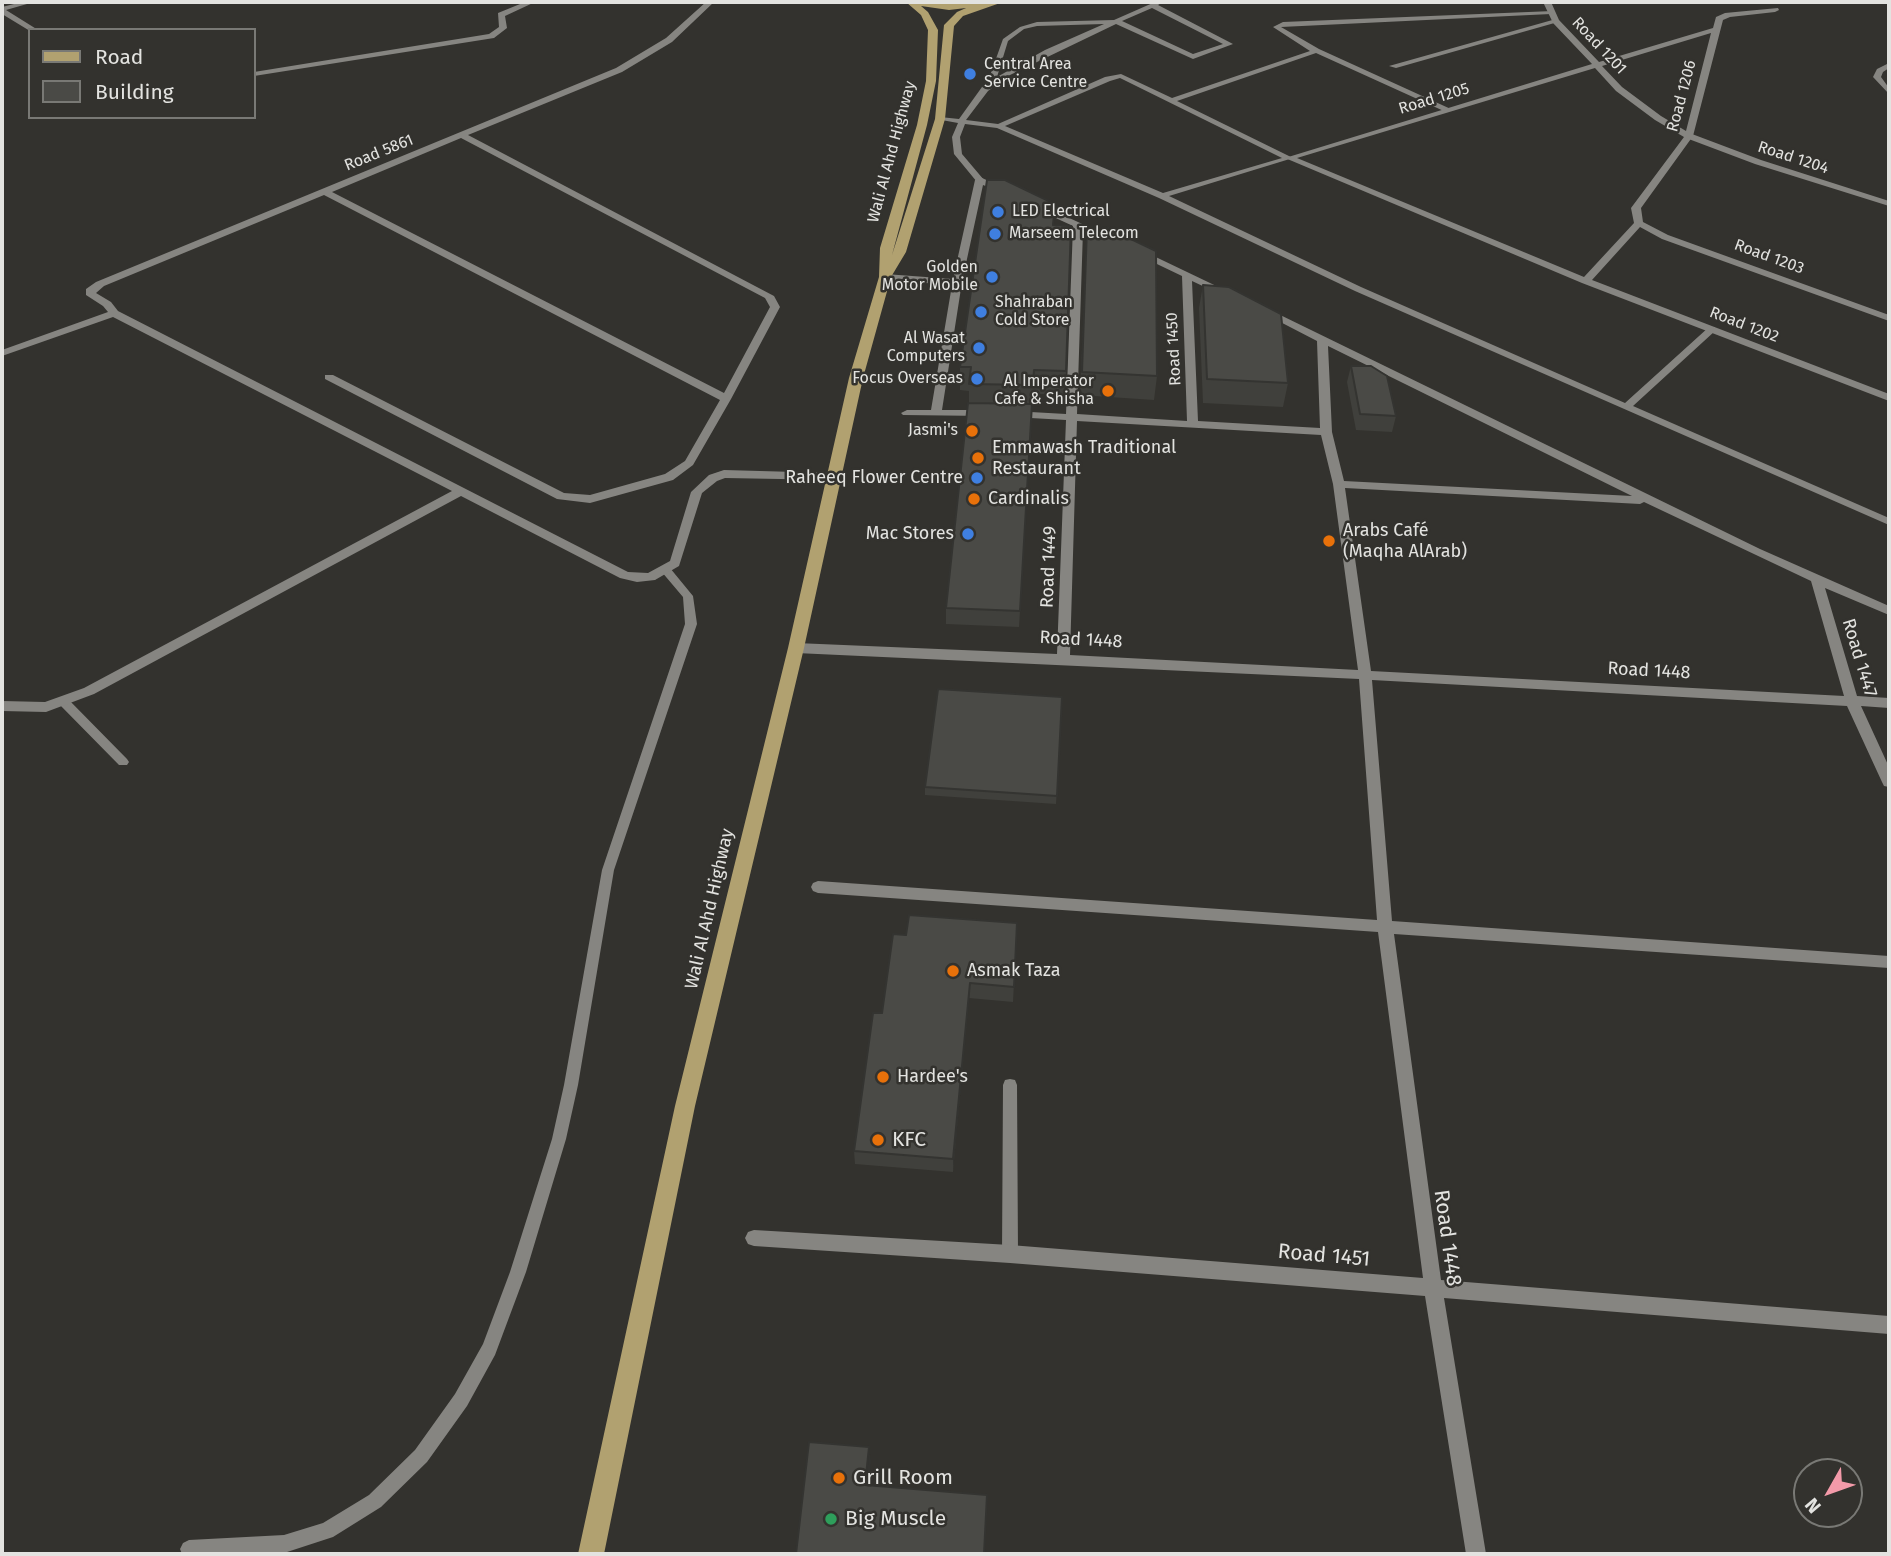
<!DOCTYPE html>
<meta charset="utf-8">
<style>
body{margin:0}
#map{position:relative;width:1891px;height:1556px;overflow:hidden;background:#33322e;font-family:"Fira Sans",sans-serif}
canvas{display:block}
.frame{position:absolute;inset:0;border:4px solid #e3e3e0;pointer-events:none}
.legend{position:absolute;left:28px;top:28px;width:228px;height:91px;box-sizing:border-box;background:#33322e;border:2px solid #797975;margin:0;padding:9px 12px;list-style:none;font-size:21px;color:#e3e3e0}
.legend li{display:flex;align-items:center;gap:14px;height:35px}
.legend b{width:35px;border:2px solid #797975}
.north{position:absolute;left:1793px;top:1458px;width:70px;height:70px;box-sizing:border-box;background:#33322e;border:2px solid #797975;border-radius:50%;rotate:230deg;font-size:19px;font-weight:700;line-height:28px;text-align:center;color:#e3e3e0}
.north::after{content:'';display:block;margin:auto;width:24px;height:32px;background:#f39aa9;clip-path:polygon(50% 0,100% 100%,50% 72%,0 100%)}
</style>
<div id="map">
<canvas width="1891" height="1556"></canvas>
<div class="frame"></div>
<ul class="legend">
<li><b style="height:9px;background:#b1a170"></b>Road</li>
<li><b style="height:19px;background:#4a4a46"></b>Building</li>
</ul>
<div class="north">N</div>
</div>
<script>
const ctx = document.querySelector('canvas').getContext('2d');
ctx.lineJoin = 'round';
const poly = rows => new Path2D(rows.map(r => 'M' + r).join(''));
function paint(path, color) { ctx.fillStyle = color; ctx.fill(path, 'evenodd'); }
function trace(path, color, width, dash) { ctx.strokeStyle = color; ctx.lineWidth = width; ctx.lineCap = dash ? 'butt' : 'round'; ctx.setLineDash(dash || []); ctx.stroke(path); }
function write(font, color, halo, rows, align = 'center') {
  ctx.font = font + ' "Fira Sans",sans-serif'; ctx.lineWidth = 5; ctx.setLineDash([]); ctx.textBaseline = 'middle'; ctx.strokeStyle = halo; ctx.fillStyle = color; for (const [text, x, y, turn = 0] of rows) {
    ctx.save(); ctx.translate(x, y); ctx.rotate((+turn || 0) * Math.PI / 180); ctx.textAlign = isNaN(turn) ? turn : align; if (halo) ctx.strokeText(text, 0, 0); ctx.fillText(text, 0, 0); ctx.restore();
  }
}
const lane = poly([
 [1155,2,1163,2,1158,5,1233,44,1193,59,1116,24,1010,75,988,91,966,120,998,124,1105,77,1121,74,1172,98,1310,51,1273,27,1283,22,1553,11,1554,12,1551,14,1281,27,1319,49,1453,110,1446,112,1316,53,1177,101,1293,158,1169,196,1361,287,1625,403,1709,327,1715,327,1715,331,1633,406,1889,518,1889,525,1355,291,1159,198,997,128,965,124,960,137,962,154,984,180,977,182,954,154,952,137,958,123,936,119,940,117,959,119,982,87,987,84,1003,39,1020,27,1037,22,1114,20,1155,2],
 [1152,8,1223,44,1193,54,1122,21,1152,8],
 [1104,24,1045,50,997,77,1008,41,1024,29,1037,26,1104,24],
 [1120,78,1282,158,1163,193,1005,126,1110,81,1120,78],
 [1556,19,1559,21,1558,22,1396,68,1389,66,1556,19],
 [1889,63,1889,68,1883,72,1881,77,1889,88,1889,94,1873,77,1877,69,1889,63],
 [1686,134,1692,134,1761,160,1889,201,1889,206,1755,164,1686,138,1686,134],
 [666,567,670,568,693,596,697,624,614,870,578,1085,566,1139,526,1272,495,1355,467,1406,427,1462,381,1507,333,1537,284,1553,182,1554,180,1549,183,1543,189,1540,284,1535,323,1523,369,1495,415,1450,455,1394,483,1344,510,1272,552,1139,564,1085,602,870,685,624,683,597,661,571,666,567],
 [63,697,67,698,127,759,129,762,127,765,119,765,59,704,57,701,63,697],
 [1010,1079,1015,1080,1017,1085,1018,1254,1016,1259,1010,1262,1004,1259,1002,1254,1003,1085,1005,1080,1010,1079]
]);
const street = poly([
 [22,2,34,2,6,10,38,30,30,31,2,14,2,7,22,2],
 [525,2,535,2,505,16,507,28,494,38,254,76,254,72,489,34,499,27,498,13,525,2],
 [706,2,714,2,672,42,622,72,468,135,774,296,780,307,731,399,693,465,673,480,590,503,557,499,325,379,325,375,333,375,564,493,590,495,665,474,685,461,720,400,324,195,104,286,96,293,111,302,118,311,628,572,648,573,670,561,691,492,709,475,724,470,832,473,836,474,836,480,725,478,717,481,702,493,679,566,655,580,637,582,620,578,461,496,94,694,46,712,2,711,2,701,45,702,84,688,452,491,113,317,2,356,2,350,108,312,103,306,86,295,86,289,96,282,616,68,666,38,706,2],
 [461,138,765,298,770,307,724,393,332,192,461,138],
 [1543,2,1551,2,1559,20,1599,62,1713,28,1716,17,1725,13,1778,8,1779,10,1775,12,1730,17,1723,20,1693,136,1641,208,1643,222,1668,235,1889,315,1889,321,1662,239,1640,227,1592,280,1889,394,1889,401,1582,283,1285,158,1592,64,1553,23,1543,2],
 [1711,33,1686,131,1661,116,1622,87,1602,66,1711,33],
 [1595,68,1616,91,1655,120,1684,137,1631,208,1634,223,1584,277,1297,158,1595,68],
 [980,177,1008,190,1003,193,983,185,962,282,942,410,986,410,992,413,986,416,903,415,901,413,907,410,931,410,952,285,885,280,880,277,885,274,953,279,975,180,980,177],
 [1037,203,1106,235,1101,238,1083,230,1077,414,1187,421,1182,276,1136,254,1136,250,1139,249,1233,294,1224,296,1192,281,1198,421,1320,428,1317,341,1261,312,1270,310,1760,549,1889,606,1889,615,1825,588,1857,696,1889,698,1889,708,1861,706,1889,767,1889,787,1884,786,1882,782,1847,706,1372,680,1392,921,1889,956,1889,968,1394,934,1441,1280,1889,1316,1889,1334,1444,1298,1486,1554,1466,1554,1425,1296,1010,1263,754,1246,748,1244,745,1238,748,1232,754,1230,1010,1245,1423,1278,1378,932,818,893,813,891,811,887,813,883,818,881,1377,920,1359,679,796,653,790,648,796,643,1057,654,1066,420,1013,417,1007,414,1013,411,1066,414,1073,226,1034,208,1032,206,1037,203],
 [1328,346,1632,496,1344,481,1332,432,1328,346],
 [1077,421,1321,435,1333,484,1358,670,1070,655,1077,421],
 [1345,488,1640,504,1644,502,1811,581,1844,696,1371,671,1345,488]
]);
const primary = poly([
 [906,2,1003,2,963,16,954,26,945,119,906,252,891,277,863,378,804,648,695,1106,604,1554,578,1554,675,1106,788,648,849,378,879,277,880,248,917,125,926,81,928,30,921,15,906,2],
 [921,6,949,10,966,8,957,12,944,25,935,119,892,255,927,125,936,81,938,30,928,12,921,6]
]);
const wall = poly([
 [1053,225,1066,371,1064,394,1033,394,1019,627,946,624,946,608,969,403,969,391,960,390,960,367],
 [1087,227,1157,376,1154,400,1080,395],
 [1203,285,1288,383,1283,407,1203,403,1199,308],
 [1351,366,1396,416,1392,432,1356,430,1347,382],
 [1062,697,1056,804,925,795,925,787],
 [1017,923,1013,1002,969,998,953,1172,855,1164,854,1151,882,1013,906,935]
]);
const shadedWall = poly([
 [970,983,969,998,953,1172,953,1159],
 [869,1447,871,1462,867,1499,865,1485]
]);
const building = poly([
 [987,180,1005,180,1055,204,1053,225,1071,226,1066,371,1034,370,1033,385,969,384,971,367,960,367,987,180],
 [1087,227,1108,228,1156,251,1157,376,1082,372,1087,227],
 [1203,285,1229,287,1281,314,1288,383,1207,379,1203,285],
 [1351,366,1371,366,1387,376,1396,416,1360,414,1351,366],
 [968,403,1032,404,1020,611,946,608,968,403],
 [938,689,1062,697,1057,796,925,787,938,689],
 [909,915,1017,923,1014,987,970,983,953,1159,854,1151,873,1013,882,1013,893,934,906,935,909,915],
 [809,1442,869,1447,865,1485,987,1495,984,1554,796,1554,809,1442]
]);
const markers = [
 [970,74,7,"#3f7fe0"],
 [998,212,7,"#3f7fe0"],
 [995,234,7,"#3f7fe0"],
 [992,277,7,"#3f7fe0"],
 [981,312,7,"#3f7fe0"],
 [979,348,7,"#3f7fe0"],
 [977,379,7,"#3f7fe0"],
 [1108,391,7,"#e8710a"],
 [972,431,7,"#e8710a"],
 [978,458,7,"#e8710a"],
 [977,478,7,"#3f7fe0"],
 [974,499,7,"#e8710a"],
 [968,534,7,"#3f7fe0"],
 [1329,541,7,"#e8710a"],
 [953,971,7,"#e8710a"],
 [883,1077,7,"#e8710a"],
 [878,1140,7,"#e8710a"],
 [839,1478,7,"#e8710a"],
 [831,1519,7,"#2e9e5b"]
];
const farStreetnames = [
 ["Road 1201",1599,46,47],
 ["Road 1206",1682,96,-75],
 ["Road 1205",1434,99,-17],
 ["Wali Al Ahd Highway",892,152,-75],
 ["Road 5861",379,153,-22],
 ["Road 1204",1793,158,18],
 ["Road 1203",1769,257,20],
 ["Road 1202",1744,325,21],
 ["Road 1450",1174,349,-93]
];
const farPoinames = [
 ["Central Area",984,65,"left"],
 ["Service Centre",984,83,"left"],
 ["LED Electrical",1012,212,"left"],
 ["Marseem Telecom",1009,234,"left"],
 ["Golden",978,268],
 ["Motor Mobile",978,286],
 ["Shahraban",995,303,"left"],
 ["Cold Store",995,321,"left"],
 ["Al Wasat",965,339],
 ["Computers",965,357],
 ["Focus Overseas",963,379],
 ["Al Imperator",1094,382],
 ["Cafe & Shisha",1094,400],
 ["Jasmi's",958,431]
];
const poiNames = [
 ["Emmawash Traditional",992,448],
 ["Restaurant",992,469],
 ["Raheeq Flower Centre",963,478,"right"],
 ["Cardinalis",988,499],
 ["Arabs Café",1343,531],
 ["(Maqha AlArab)",1343,552],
 ["Mac Stores",954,534,"right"],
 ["Asmak Taza",967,971],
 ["Hardee's",897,1077]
];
const streetNames = [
 ["Road 1449",1049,567,-88],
 ["Road 1448",1081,640,3],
 ["Road 1447",1859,658,73],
 ["Road 1448",1649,671,3],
 ["Wali Al Ahd Highway",710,909,-77]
];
const nearPoinames = [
 ["KFC",892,1140],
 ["Grill Room",853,1478],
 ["Big Muscle",845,1519]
];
const nearStreetnames = [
 ["Road 1448",1447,1238,82],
 ["Road 1451",1324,1256,5]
];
paint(lane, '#868581');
paint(street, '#868581');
paint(primary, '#b1a170');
paint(wall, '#40403c');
paint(shadedWall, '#343431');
paint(building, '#4a4a46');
trace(building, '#343431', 2);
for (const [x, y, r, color] of markers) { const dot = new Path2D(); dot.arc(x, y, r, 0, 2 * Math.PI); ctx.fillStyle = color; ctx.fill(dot); trace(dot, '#33322e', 2.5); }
write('16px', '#e3e3e0', '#33322e', farStreetnames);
write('16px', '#e3e3e0', '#33322e', farPoinames, 'right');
write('18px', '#e3e3e0', '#33322e', poiNames, 'left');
write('18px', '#e3e3e0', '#33322e', streetNames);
write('21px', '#e3e3e0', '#33322e', nearPoinames, 'left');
write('21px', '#e3e3e0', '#33322e', nearStreetnames);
</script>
